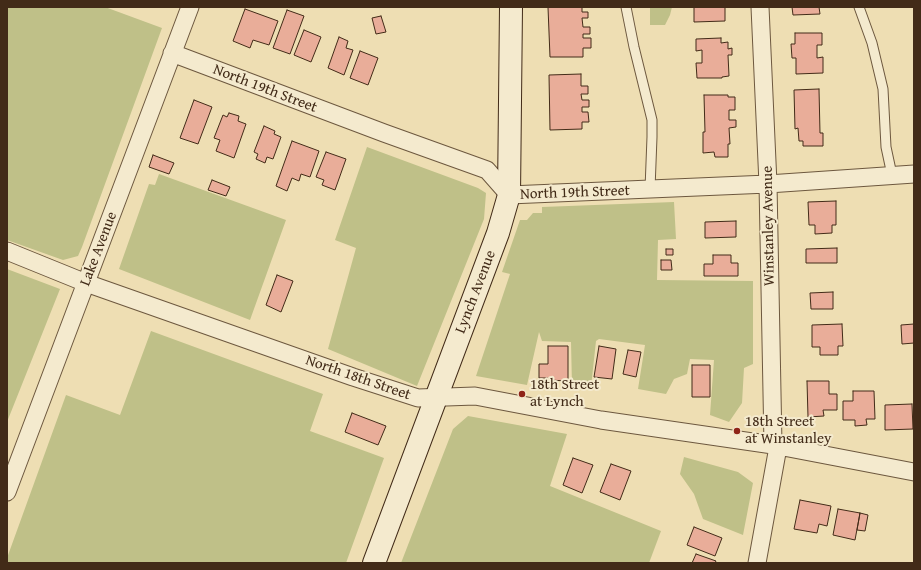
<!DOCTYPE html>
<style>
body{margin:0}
#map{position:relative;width:921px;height:570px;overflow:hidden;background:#eedeb3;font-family:"Gentium Book Plus",serif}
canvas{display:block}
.frame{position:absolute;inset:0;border:8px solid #422b18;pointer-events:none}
</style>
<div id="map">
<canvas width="921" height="570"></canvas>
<div class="frame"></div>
</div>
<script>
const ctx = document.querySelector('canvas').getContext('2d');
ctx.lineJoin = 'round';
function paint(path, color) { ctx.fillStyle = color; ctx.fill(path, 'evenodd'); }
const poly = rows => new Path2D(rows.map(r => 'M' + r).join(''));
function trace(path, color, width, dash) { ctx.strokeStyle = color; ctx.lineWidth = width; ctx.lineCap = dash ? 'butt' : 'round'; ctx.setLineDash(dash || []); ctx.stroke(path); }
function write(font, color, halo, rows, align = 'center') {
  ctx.font = font + ' "Gentium Book Plus",serif'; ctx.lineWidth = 4; ctx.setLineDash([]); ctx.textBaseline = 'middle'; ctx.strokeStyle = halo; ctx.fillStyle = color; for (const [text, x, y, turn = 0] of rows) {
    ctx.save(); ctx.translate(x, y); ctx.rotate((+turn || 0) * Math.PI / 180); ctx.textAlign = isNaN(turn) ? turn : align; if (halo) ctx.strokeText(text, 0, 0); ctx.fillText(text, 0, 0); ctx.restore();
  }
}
const green = poly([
 [7,7,105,7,162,28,82,247,78,256,63,260,7,240],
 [650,7,672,7,670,15,665,25,650,25],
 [367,147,478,188,486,193,484,219,417,386,328,349,356,248,335,240],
 [159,174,286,220,250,320,119,269,149,184,155,185],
 [674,202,676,239,658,240,657,280,753,281,753,364,744,368,742,403,729,422,710,415,714,360,690,359,687,374,674,379,666,394,638,389,645,345,599,339,596,341,591,387,572,386,571,342,542,341,539,332,527,385,476,376,510,274,502,272,520,220,527,220,533,213,542,213,542,207],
 [7,269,60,289,7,422],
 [151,331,323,394,310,431,384,458,346,563,7,563,7,558,66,395,120,415],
 [468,416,567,434,550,486,661,531,649,563,401,563,453,429],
 [684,457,738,472,753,483,743,535,703,519,694,494,680,474]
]);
const building = poly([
 [548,7,582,7,582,12,588,12,588,18,582,18,583,27,590,27,590,34,583,34,583,38,591,38,591,48,583,48,583,57,550,57,548,7],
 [694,7,725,7,725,21,694,22,694,7],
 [792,7,819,7,820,14,793,15,792,7],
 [245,9,278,21,269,45,253,40,250,48,233,41,245,9],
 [287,10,304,16,290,54,273,48,287,10],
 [381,16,386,32,376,34,372,18,381,16],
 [304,30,321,37,311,62,294,55,304,30],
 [795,33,822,33,822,45,817,45,817,58,823,57,823,73,796,74,796,58,792,58,791,44,795,44,795,33],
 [339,37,348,41,346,48,353,50,344,75,328,68,339,37],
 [721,38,721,43,728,42,728,49,732,48,732,55,728,55,729,76,722,77,722,78,697,78,696,63,702,63,702,50,696,51,696,39,721,38],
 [360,51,378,58,368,85,350,78,360,51],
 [581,74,581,86,588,86,588,94,581,94,582,100,589,100,589,107,582,107,582,112,588,112,589,122,582,122,582,129,550,130,549,75,581,74],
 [819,89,820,133,823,133,823,146,803,146,803,141,799,141,798,128,795,129,794,90,819,89],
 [704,95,728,95,728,97,735,97,735,110,729,110,729,120,736,120,736,127,729,128,730,144,728,144,728,157,715,157,714,152,703,153,703,132,705,132,704,95],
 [194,100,212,107,198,144,180,138,194,100],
 [229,113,239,116,238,121,246,124,234,158,216,151,220,140,214,138,223,115,227,117,229,113],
 [264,126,275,131,274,134,281,137,273,159,267,157,265,163,256,159,258,154,254,152,264,126],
 [292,141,319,151,310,177,301,174,299,181,292,178,287,191,276,186,292,141],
 [326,152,346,159,335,190,322,185,324,180,316,177,326,152],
 [153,155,174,163,169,174,149,167,153,155],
 [212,180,230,187,226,196,208,190,212,180],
 [836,201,836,225,832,225,832,233,815,234,815,225,809,225,808,202,836,201],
 [736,221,736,237,705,238,705,222,736,221],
 [837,248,837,263,806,263,806,249,837,248],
 [666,249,673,249,673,255,666,255,666,249],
 [713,255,731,255,731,263,738,263,738,276,704,276,704,264,713,264,713,255],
 [661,260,671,260,672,270,661,270,661,260],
 [277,275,293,281,281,312,266,305,277,275],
 [833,292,833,309,811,309,810,293,833,292],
 [842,324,843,346,838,346,838,355,820,355,820,347,812,347,812,325,842,324],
 [914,324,914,343,902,344,901,325,914,324],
 [548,346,568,346,568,381,548,380,548,378,539,378,539,364,548,364,548,346],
 [599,346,616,349,612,379,594,377,599,346],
 [628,350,641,352,636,377,623,374,628,350],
 [692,365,710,365,710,397,692,397,692,365],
 [807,381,829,381,829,394,837,394,837,410,823,410,824,416,808,417,807,381],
 [853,391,874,391,875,419,866,419,867,425,855,426,855,420,843,420,843,401,853,401,853,391],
 [912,404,913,429,885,430,885,405,912,404],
 [352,413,386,426,378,445,345,432,352,413],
 [573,458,593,465,582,493,563,485,573,458],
 [611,464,631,471,620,500,600,492,611,464],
 [800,500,831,506,827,526,819,524,817,533,794,529,800,500],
 [838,509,860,513,855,540,833,535,838,509],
 [860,513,868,515,865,531,857,530,860,513],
 [694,527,722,538,715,556,687,545,694,527],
 [696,554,716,561,715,563,692,563,696,554]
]);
const lane = poly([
 [626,7,634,47,652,120,652,137,650,189],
 [859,7,872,43,883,89,886,147,892,175]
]);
const street = poly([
 [760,7,768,184,773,445],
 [172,53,384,133,487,170,509,195,768,184,914,174],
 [7,251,86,283,353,377,418,398,475,396,601,420,773,445,914,472],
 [7,492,190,7],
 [757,563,778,447]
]);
const secondary = poly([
 [374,563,498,233,509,195,511,7]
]);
const markers = [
 [522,394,4,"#8f2418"],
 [737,431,4,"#8f2418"]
];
const streetNames = [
 ["North 19th Street",265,89,21],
 ["North 19th Street",575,193,-2],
 ["Winstanley Avenue",769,226,-91],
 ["Lake Avenue",99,249,-69],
 ["Lynch Avenue",476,292,-69],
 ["North 18th Street",358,378,19]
];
const poiNames = [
 ["18th Street",530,385],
 ["at Lynch",530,402],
 ["18th Street",745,422],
 ["at Winstanley",745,439]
];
paint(green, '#bfc088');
paint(building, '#e9ad99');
trace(building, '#422b18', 1);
trace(lane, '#6d583f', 11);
trace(street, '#6d583f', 19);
trace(secondary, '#422b18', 24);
trace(lane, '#f4eace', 9);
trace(street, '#f4eace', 17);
trace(secondary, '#f4eace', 22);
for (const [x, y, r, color] of markers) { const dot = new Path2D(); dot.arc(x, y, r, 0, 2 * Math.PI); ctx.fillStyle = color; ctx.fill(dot); trace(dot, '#f4eace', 1.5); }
write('15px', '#422b18', '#f4eace', streetNames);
write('15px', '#422b18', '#f4eace', poiNames, 'left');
</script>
